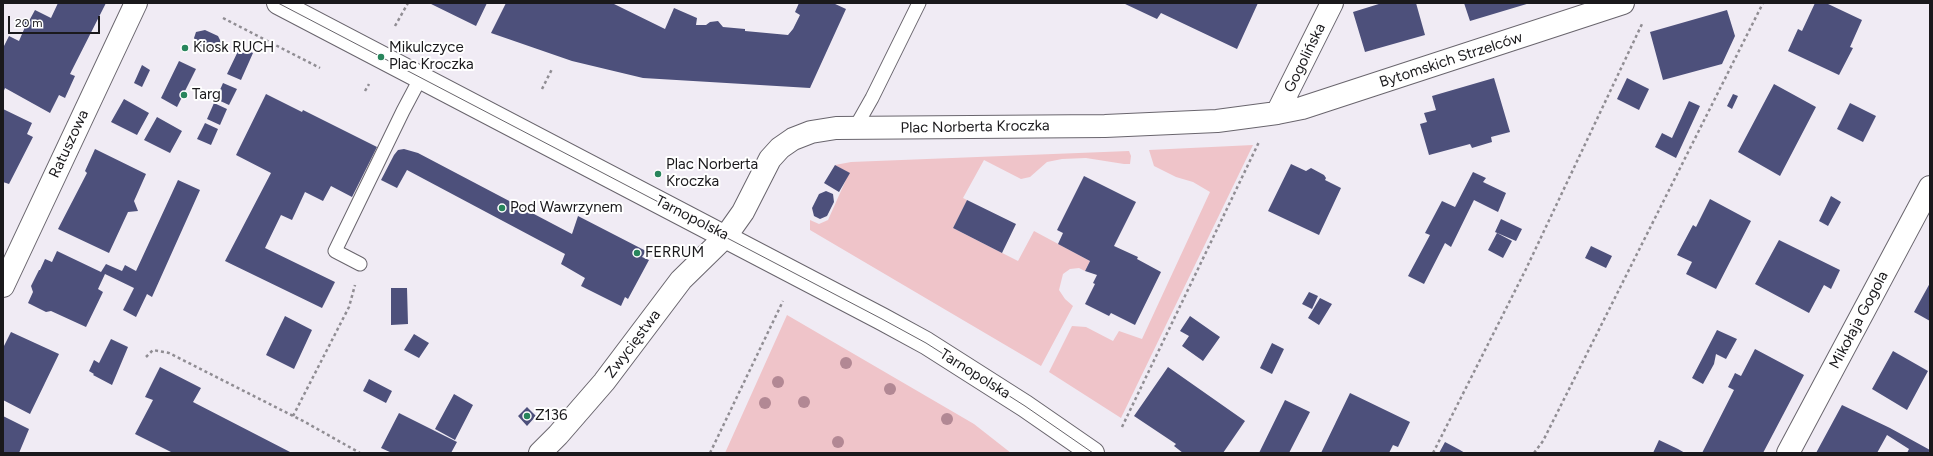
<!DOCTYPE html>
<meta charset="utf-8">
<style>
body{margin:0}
#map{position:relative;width:1933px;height:456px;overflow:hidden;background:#f0ebf4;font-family:Figtree,sans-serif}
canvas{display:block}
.frame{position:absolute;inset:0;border:4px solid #1a191c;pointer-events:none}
.scale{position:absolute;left:8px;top:16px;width:92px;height:18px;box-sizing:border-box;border:2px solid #1a191c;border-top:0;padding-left:5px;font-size:12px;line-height:14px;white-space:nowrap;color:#1a191c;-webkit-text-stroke:3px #fff;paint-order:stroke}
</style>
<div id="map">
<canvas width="1933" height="456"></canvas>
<div class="frame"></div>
<div class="scale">20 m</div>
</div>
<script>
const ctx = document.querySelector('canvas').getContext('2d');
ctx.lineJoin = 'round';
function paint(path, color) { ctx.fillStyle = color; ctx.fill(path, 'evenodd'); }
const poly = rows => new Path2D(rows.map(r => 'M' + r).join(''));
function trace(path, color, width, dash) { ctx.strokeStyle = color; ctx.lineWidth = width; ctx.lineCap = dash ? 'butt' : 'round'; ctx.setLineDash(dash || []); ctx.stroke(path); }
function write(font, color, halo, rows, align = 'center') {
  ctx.font = font + ' Figtree,sans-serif'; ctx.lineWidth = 4; ctx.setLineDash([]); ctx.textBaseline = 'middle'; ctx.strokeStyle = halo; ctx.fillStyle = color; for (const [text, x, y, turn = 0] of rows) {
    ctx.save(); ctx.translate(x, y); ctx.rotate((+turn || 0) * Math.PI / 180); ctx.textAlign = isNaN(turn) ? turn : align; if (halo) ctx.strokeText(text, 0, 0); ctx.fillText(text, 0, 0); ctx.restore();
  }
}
const green = poly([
 [1253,145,1121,418,1049,372,1072,326,1086,327,1113,341,1119,331,1142,339,1210,192,1193,182,1176,177,1154,166,1149,150],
 [1129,151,1131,156,1130,164,1124,164,1086,158,1062,159,1047,162,1030,177,1021,179,984,160,963,198,967,200,953,228,1018,261,1034,231,1090,261,1085,271,1079,268,1070,269,1063,274,1059,290,1065,299,1073,306,1041,366,810,230,810,220,819,224,828,220,849,173,835,165,851,162],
 [787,315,974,424,1011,453,725,453]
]);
const building = poly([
 [58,3,106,3,70,74,75,76,65,98,59,95,50,113,5,88,3,93,3,48,9,36,19,41,25,27,21,25,24,19,29,21,35,10,51,18],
 [429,3,487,3,476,26],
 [506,3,612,3,665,29,674,8,697,18,696,25,706,25,710,22,718,21,723,27,745,29,745,31,788,35,793,29,800,15,795,12,799,3,833,3,846,9,810,88,643,78,572,61,491,33],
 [1123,3,1258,3,1237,49,1161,13,1157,19],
 [1382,3,1416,3,1425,35,1365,52,1353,12],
 [1464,3,1530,3,1470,21],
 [1815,3,1826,3,1862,20,1850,47,1853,48,1839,75,1788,51,1798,29,1802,31],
 [1727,10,1735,36,1722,64,1663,80,1650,32],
 [205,30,218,36,222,44,219,50,211,51,198,45,194,38,196,32],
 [240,47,253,53,241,80,227,74],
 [179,61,196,69,177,107,161,98],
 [142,65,150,70,142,87,134,83],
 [1494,78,1510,132,1491,137,1492,142,1472,148,1470,144,1429,155,1420,124,1427,122,1424,113,1436,110,1432,96],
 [1627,78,1649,89,1639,110,1617,99],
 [223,83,237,89,229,105,216,99],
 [1774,84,1816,107,1780,176,1738,152],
 [266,94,302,112,303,110,377,147,352,197,331,186,323,201,305,192,292,220,281,215,265,248,335,282,322,308,225,261,271,173,236,155],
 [1733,94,1738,96,1732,109,1727,106],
 [124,99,149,113,137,135,111,122],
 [1689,101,1700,106,1676,158,1655,147,1662,133,1672,138],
 [214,103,227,109,220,125,207,119],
 [1850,103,1876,116,1863,142,1837,129],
 [3,109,32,123,27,134,33,137,9,184,3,182],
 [157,117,182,131,170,153,144,140],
 [205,123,218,129,211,145,197,139],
 [95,149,146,174,134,201,138,211,128,212,109,253,58,229,87,173,85,171],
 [404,149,418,153,572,234,578,216,646,251,642,257,649,260,628,299,625,297,621,306,581,286,585,278,561,264,565,254,407,170,397,188,381,180,394,155,398,150],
 [1291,164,1306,171,1311,168,1324,175,1326,178,1325,180,1341,188,1319,235,1268,211],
 [835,165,850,173,839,192,824,183],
 [1473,172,1486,178,1483,182,1506,193,1498,212,1474,200,1451,247,1445,243,1424,284,1408,276,1430,235,1425,233,1442,201,1455,207],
 [1084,176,1136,202,1114,246,1138,257,1137,259,1161,272,1135,325,1111,313,1109,316,1085,304,1095,284,1093,283,1097,275,1085,271,1090,261,1058,244,1063,233,1057,230],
 [178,180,200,190,152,297,147,294,136,317,123,310,134,288,105,274,98,289,103,292,86,327,51,311,46,312,28,303,33,292,31,286,39,270,40,270,45,259,52,262,57,251,101,272,106,264,122,271,125,265,136,271],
 [826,191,833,194,834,202,827,216,820,219,814,216,812,208,819,194],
 [1831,196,1841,202,1828,226,1819,221],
 [1710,199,1751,221,1716,289,1686,274,1692,262,1677,255,1693,225,1696,227],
 [967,200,1016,224,1002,253,953,228],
 [1501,219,1522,229,1516,241,1495,232],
 [1497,233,1512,241,1503,258,1488,250],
 [1779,240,1840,270,1831,289,1824,285,1809,313,1755,284],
 [1591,246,1612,256,1606,268,1585,258],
 [1930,283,1930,321,1914,312],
 [391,288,407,288,408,324,391,325],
 [1309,292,1318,296,1312,309,1302,304],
 [1320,298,1332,304,1319,325,1308,318],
 [285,316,312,330,294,369,266,355],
 [1190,316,1220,337,1203,361,1182,346,1189,336,1180,331],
 [1717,330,1737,339,1726,359,1716,354,1714,364,1703,384,1692,378],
 [11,332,59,354,30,414,3,400,3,348],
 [414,334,429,343,419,358,404,350],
 [111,339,128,347,112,385,93,375,94,374,89,371,94,360,99,363],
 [1272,343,1284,349,1272,374,1260,368],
 [1755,349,1804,375,1763,453,1702,453,1734,390,1728,387,1735,373,1741,376],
 [1893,351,1928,371,1907,410,1872,389],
 [160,367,201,388,193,402,292,453,173,453,135,434,153,400,145,397],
 [1168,367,1245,421,1223,453,1183,453,1174,446,1176,444,1134,416],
 [369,379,392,391,386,403,363,391],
 [1350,393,1410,422,1398,447,1393,445,1389,453,1321,453],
 [454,394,473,405,455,440,435,429],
 [1285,400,1310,412,1289,453,1259,453],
 [1842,405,1890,428,1930,450,1928,453,1907,453,1909,449,1887,435,1877,453,1816,453],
 [527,407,536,416,527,426,518,416],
 [399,413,457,442,451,453,392,453,381,448],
 [3,416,29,429,19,453,3,453],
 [1659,440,1678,449,1685,453,1653,453],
 [1445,442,1460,450,1465,453,1439,453]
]);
const path = poly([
 [223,18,320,68],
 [395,26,408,3],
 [542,89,552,69],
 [365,91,369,84],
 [146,357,153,350,169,353,305,422,360,453],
 [293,416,349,307,355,285],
 [1122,427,1259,142],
 [710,453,783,301],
 [1433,453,1526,269,1642,24],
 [1534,453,1543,441,1763,3]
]);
const service = poly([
 [855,128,872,98,919,3],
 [360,264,335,251,403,111,421,77]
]);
const minor = poly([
 [1277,113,1332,3],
 [3,286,136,3],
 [540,453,558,435,604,382,681,280,726,236,743,212,770,159,780,148,793,139,811,132,836,128,1105,126,1217,121,1277,113,1302,108,1623,3],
 [1788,453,1930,187]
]);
const secondary = poly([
 [278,3,882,319,926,343,1025,406,1093,453]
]);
const tram = poly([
 [278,3,882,319,926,343,1025,406,1093,453]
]);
const trees = [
 [846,363],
 [778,382],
 [890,389],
 [804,402],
 [765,403],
 [947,419],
 [838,442]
];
const markers = [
 [185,48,4,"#28855c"],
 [381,57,4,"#28855c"],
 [184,95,4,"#28855c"],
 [658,174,4,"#28855c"],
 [502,208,4,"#28855c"],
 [637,253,4,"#28855c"],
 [527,416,4,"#28855c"]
];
const poiNames = [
 ["Kiosk RUCH",193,48],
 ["Mikulczyce",389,48],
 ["Plac Kroczka",389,65],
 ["Targ",192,95],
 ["Plac Norberta",666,165],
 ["Kroczka",666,182],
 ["Pod Wawrzynem",510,208],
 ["FERRUM",645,253],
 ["Z136",535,416]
];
const streetNames = [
 ["Gogolińska",1305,58,-64],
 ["Bytomskich Strzelców",1451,60,-18],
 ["Plac Norberta Kroczka",975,127,-1],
 ["Ratuszowa",69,144,-65],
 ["Tarnopolska",692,218,27],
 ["Mikołaja Gogola",1859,320,-62],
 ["Zwycięstwa",633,344,-53],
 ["Tarnopolska",975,374,32]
];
paint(green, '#efc4c9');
paint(building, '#4d507b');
trace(service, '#69656d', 15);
trace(minor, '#69656d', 24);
trace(secondary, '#69656d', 24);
trace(path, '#908d93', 2.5, [3, 3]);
trace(service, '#fff', 13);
trace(minor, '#fff', 22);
trace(secondary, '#fff', 22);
trace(tram, '#68656b', 1);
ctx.fillStyle = '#b28894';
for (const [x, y] of trees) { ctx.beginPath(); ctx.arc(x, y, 6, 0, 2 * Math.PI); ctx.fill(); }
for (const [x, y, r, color] of markers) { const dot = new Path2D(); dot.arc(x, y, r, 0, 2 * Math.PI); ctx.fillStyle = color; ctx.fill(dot); trace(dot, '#fff', 1.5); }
write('15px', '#1a191c', '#fff', poiNames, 'left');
write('15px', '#1a191c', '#fff', streetNames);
</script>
